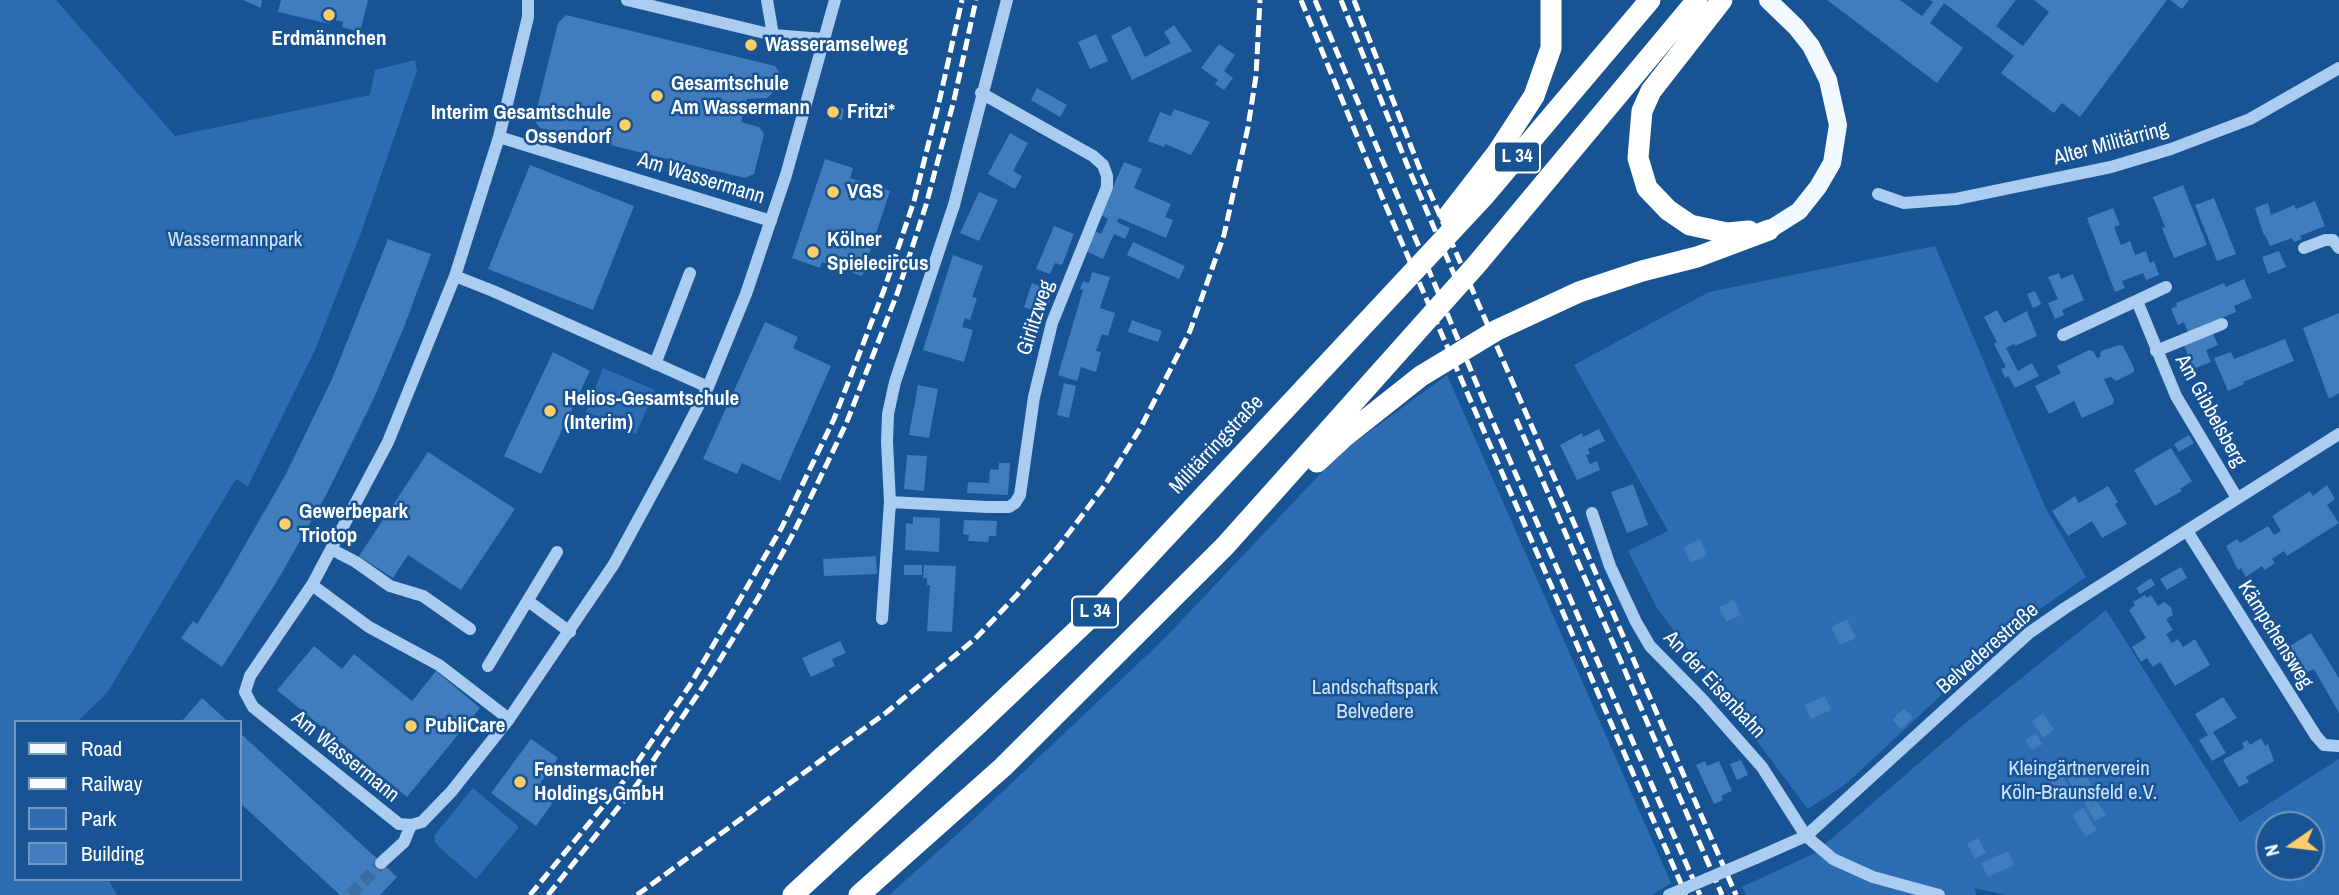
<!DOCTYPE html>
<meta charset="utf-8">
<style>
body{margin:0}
#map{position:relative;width:2339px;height:895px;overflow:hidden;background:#185394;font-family:"Archivo Narrow",sans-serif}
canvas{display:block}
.legend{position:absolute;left:14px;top:720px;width:228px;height:161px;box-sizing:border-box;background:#185394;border:2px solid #7498bf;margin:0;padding:9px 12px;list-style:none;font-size:21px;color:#fff}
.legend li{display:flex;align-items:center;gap:14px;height:35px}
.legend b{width:35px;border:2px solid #7498bf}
.north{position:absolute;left:2255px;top:811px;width:70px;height:70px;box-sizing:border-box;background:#185394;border:2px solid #7498bf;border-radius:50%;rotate:256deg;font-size:19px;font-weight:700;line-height:28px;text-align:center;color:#fff}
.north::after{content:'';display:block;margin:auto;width:24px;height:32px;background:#ffce68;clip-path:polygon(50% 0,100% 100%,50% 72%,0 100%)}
</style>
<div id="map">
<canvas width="2339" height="895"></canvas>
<ul class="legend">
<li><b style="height:9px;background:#f2f8ff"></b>Road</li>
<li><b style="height:9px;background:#fff"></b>Railway</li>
<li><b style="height:19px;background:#2c6db3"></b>Park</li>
<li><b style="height:19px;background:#417cbc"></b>Building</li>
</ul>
<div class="north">N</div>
</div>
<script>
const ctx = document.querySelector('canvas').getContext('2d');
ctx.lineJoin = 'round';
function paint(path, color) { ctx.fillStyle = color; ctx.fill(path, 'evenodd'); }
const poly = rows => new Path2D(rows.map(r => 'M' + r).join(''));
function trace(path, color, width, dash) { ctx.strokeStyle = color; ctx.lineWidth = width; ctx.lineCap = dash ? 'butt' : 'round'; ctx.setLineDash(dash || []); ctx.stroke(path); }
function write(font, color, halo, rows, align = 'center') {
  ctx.font = font + ' "Archivo Narrow",sans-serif'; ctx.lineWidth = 5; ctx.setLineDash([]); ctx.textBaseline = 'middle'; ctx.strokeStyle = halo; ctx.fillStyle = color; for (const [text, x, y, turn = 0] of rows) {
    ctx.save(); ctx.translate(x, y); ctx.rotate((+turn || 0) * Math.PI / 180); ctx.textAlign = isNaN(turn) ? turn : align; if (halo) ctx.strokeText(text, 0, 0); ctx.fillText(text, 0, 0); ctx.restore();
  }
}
const green = poly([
 [0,0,56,0,175,136,370,95,375,70,415,60,417,71,362,230,315,350,248,486,236,479,107,693,77,722,16,722,16,879,108,879,117,895,0,895],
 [1935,246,2046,509,2086,577,2014,627,1846,784,1808,809,1657,608,1628,551,1668,531,1574,365,1709,292],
 [603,368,655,390,636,434,586,412],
 [1447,375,1671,883,1652,895,889,895,962,830,1164,639,1339,454],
 [2106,610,2240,822,2339,759,2339,895,2005,895,1975,888,1976,895,1746,895,1742,887,1815,853,1962,726],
 [2269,825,2311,825,2311,867,2269,867],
 [473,788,519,827,476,879,439,847,435,842,434,836]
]);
const building = poly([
 [243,0,262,0,261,8],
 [281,0,368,0,360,32,342,27,343,22,331,19,330,24,278,12],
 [1827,0,1900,0,1922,16,1933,2,1930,0,2016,0,1996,26,2023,46,2049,12,2034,0,2167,0,2080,117,2062,103,2054,113,2001,73,2014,56,1944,3,1930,23,1963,48,1937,83],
 [2170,0,2189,0,2182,9],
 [566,15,775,66,779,72,776,90,767,98,747,99,741,122,759,127,764,134,754,174,745,178,540,128,536,123,536,112,558,23],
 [1174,25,1192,51,1132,80,1111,36,1130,26,1145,57,1171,43,1164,32],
 [1096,34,1108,61,1090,69,1078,42],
 [1219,44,1235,55,1224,71,1233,78,1224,90,1215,84,1218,80,1201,68],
 [1037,88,1067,105,1060,117,1031,100],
 [829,105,844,109,842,120,826,116],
 [1174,109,1210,122,1191,155,1165,144,1164,147,1148,141,1160,112,1171,116],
 [1010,133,1028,143,1013,171,1022,176,1015,189,988,174],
 [825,159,853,168,850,178,890,191,862,276,822,262,820,268,792,258],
 [1124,162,1142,169,1134,188,1171,204,1165,217,1173,220,1166,238,1119,218,1117,222,1130,228,1125,239,1114,234,1103,259,1085,251,1094,231,1101,234,1108,219,1101,215],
 [530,165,634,206,593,310,488,269],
 [2183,185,2207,245,2174,258,2162,228,2165,227,2153,197],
 [979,192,998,200,979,241,960,233],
 [2214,198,2236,254,2217,261,2195,205],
 [2315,201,2325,226,2300,236,2302,239,2294,242,2292,238,2270,246,2265,235,2264,236,2255,208,2268,203,2271,215,2294,205,2296,209],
 [2113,208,2120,225,2114,227,2121,245,2130,241,2135,255,2146,251,2150,263,2154,261,2159,275,2146,280,2143,273,2122,281,2125,288,2115,292,2087,218],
 [1054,226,1074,234,1062,265,1055,263,1050,274,1036,269],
 [388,239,431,254,404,327,374,398,326,495,276,583,222,667,181,638,193,621,197,624,223,583,286,474,332,379],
 [1133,242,1185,266,1179,279,1127,255],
 [2279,251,2286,267,2268,274,2262,257],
 [953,255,983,266,972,297,977,298,970,320,965,318,962,327,973,330,964,362,923,350],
 [1092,272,1110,277,1100,308,1115,313,1108,336,1102,334,1096,351,1101,352,1096,372,1081,367,1077,381,1058,375,1083,290,1080,289,1083,281,1089,283],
 [2059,273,2061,279,2073,274,2084,300,2062,310,2064,315,2055,319,2048,303,2058,299,2048,277],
 [2244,279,2252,298,2234,306,2236,312,2188,332,2184,322,2178,325,2171,309,2177,306,2176,303,2224,283,2226,287],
 [1032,283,1053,291,1044,315,1024,307],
 [2035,291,2041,304,2033,308,2027,294],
 [1997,310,2004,323,2027,311,2037,336,2015,346,2014,344,2006,348,2018,371,2032,363,2039,376,2015,388,2008,376,2005,378,2001,369,2006,367,1994,344,1997,342,1984,317],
 [2339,313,2339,393,2329,399,2303,328],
 [1132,320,1162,331,1158,342,1128,332],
 [765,322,798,337,793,348,831,366,780,481,742,463,737,474,703,459],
 [2213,334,2218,345,2206,350,2211,362,2193,369,2184,345],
 [2285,339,2294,361,2243,382,2244,384,2228,391,2214,358,2231,352,2234,359],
 [2119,345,2123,346,2134,368,2134,372,2116,381,2111,377,2104,379,2114,400,2113,404,2082,418,2074,401,2049,414,2035,386,2061,373,2057,366,2089,350,2093,351,2097,358,2100,357,2101,351],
 [553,352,590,371,541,474,504,456],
 [1064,383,1076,386,1069,418,1057,415],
 [918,385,938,389,929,438,909,435],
 [1599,429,1605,441,1588,449,1590,454,1586,455,1590,464,1597,461,1600,470,1577,480,1560,445,1582,433,1583,437],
 [2189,435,2194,443,2179,452,2174,444],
 [2171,448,2192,481,2180,489,2182,491,2155,506,2134,470],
 [428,452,515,509,461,590,408,555,393,578,359,556],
 [907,455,927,456,924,491,904,489],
 [999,463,1010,463,1008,495,967,493,968,482,989,483,990,469,998,470],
 [1633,484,1648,525,1627,533,1611,492],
 [2327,485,2335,499,2327,505,2339,523,2287,556,2284,551,2272,559,2275,563,2265,570,2262,566,2246,577,2241,568,2238,570,2226,546,2237,539,2240,543,2268,526,2274,535,2281,531,2272,516,2310,491,2313,496],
 [2108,486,2118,502,2115,504,2127,524,2102,538,2092,521,2068,536,2052,511,2075,496,2079,503],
 [913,517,940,518,939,552,905,550,906,523,913,524],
 [964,520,997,521,996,536,989,536,988,542,968,541,969,535,963,534],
 [1700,539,1707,555,1691,563,1683,547],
 [876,556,877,574,824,576,823,559],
 [904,565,922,565,922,575,904,575],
 [924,565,956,566,952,632,927,631,930,585,927,585,927,578,923,578],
 [2181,567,2187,578,2167,590,2160,579],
 [2151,578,2155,585,2140,594,2136,588],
 [2145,595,2147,598,2151,595,2158,606,2164,602,2171,607,2173,615,2166,619,2173,630,2166,634,2172,643,2178,639,2183,647,2195,639,2210,665,2175,686,2160,662,2153,667,2147,658,2141,662,2132,647,2146,638,2129,610,2135,605,2133,602],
 [1734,600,1741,615,1726,622,1719,607],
 [1847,619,1856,638,1840,645,1831,627],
 [2311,633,2339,678,2339,713,2314,669,2303,674,2297,665,2301,663,2290,646],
 [840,641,846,653,832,659,835,666,811,677,802,658],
 [314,646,342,669,354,654,412,701,436,671,480,708,407,797,277,690],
 [1825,696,1831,710,1811,719,1804,705],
 [2223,697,2237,718,2213,732,2226,753,2212,761,2199,740,2208,735,2195,714],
 [202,698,223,717,228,722,181,722],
 [1904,708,1913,718,1901,729,1892,720],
 [2043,713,2054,730,2043,738,2032,721],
 [240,733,397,877,380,895,340,895,240,803],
 [2036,733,2043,744,2032,750,2025,740],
 [2261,738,2265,746,2268,744,2274,761,2246,777,2249,782,2239,787,2223,760,2244,748,2242,743,2247,740,2250,745],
 [531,739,558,758,539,785,556,798,536,826,491,793],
 [1741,760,1748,775,1737,780,1730,764],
 [1705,761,1707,766,1719,761,1732,791,1721,796,1723,800,1714,804,1696,765],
 [2083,770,2093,787,2079,796,2068,779],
 [2061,774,2071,790,2059,797,2050,781],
 [2094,795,2106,815,2095,821,2084,802],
 [2083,808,2097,830,2086,837,2072,815],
 [1978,838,1986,853,1975,859,1967,844],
 [2008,851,2014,865,1988,877,1981,863]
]);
const minorTunnel = poly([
 [351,895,381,863]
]);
const minor = poly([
 [528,0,528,17,499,137,455,276,388,442,312,585,250,676,245,692,253,707,399,824,411,825,422,822,451,792,509,719,614,564,670,461,708,387,746,294,786,175,835,0],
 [627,0,773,35,824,39],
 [767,0,773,35],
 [499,137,771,221],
 [1878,194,1904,203,1956,199,2111,167,2171,149,2250,119,2339,68],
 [2304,248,2325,240,2333,240,2339,248],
 [455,276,493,291,708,387],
 [2137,301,2176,396,2237,498],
 [2063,335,2166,287],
 [2156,351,2222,324],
 [655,364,690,273],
 [890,502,987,507,1009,507,1015,503,1020,495,1034,397,1052,323,1107,187,1107,176,1103,165,1093,156,981,93],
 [1592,513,1610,566,1636,622,1650,646,1702,699,1762,767,1806,836,1833,859,1873,877,1939,895],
 [2187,531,2316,736,2324,745,2339,746],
 [331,549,356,562,390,586,423,596,470,629],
 [312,585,369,627,439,665,509,719],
 [528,601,570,632],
 [882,619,890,502,887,442,888,414,895,382,954,205,1007,0],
 [488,666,557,552],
 [1756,858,1806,836,2029,633,2065,608,2339,434],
 [381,863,404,842,411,825]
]);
const major = poly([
 [1768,0,1796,27,1811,46,1828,80,1838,125,1832,163,1818,187,1799,211,1769,230]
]);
const highway = poly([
 [1722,0,1651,91,1642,111,1638,158,1647,188,1668,210,1690,225,1727,233,1749,231],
 [1449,215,1497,153,1534,96,1551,48,1551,0],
 [1317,462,1344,437,1421,376,1497,330,1579,292,1642,271,1697,257,1769,230],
 [793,895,975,727,1092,616,1485,195,1650,0],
 [859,895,1003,767,1225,546,1477,264,1697,0]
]);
const rail = poly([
 [1301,0,1385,204,1686,895],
 [1315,0,1486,406,1700,895],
 [1341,0,1410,172,1460,288],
 [1354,0,1421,172,1736,895],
 [1516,419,1722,895],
 [530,895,628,776,690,685,782,527,834,419,884,290,914,201,940,98,962,0],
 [548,895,638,783,710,676,758,598,794,532,846,424,897,294,926,205,954,100,976,0],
 [637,895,887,712,975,639,1016,596,1059,546,1105,485,1141,427,1190,331,1224,235,1248,127,1256,76,1260,0]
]);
const minorBridge = poly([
 [1669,895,1756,858]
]);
const markers = [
 [329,15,7,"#ffce68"],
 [751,45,7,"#ffce68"],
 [657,96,7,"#ffce68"],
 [833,112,7,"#ffce68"],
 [625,125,7,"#ffce68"],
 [833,192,7,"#ffce68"],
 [813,252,7,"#ffce68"],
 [550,411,7,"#ffce68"],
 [285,524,7,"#ffce68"],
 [411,726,7,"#ffce68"],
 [520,782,7,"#ffce68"]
];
const shields = [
 [1517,157,46],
 [1095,612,46]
];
const shieldNames = [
 ["L 34",1517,157],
 ["L 34",1095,612]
];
const poiNames = [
 ["Erdmännchen",329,39,"center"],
 ["Wasseramselweg",765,45],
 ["Gesamtschule",671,84],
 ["Am Wassermann",671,108],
 ["Fritzi*",847,112],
 ["Interim Gesamtschule",611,113,"right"],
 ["Ossendorf",611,137,"right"],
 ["VGS",847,192],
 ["Kölner",827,240],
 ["Spielecircus",827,264],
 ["Helios-Gesamtschule",564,399],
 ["(Interim)",564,423],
 ["Gewerbepark",299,512],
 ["Triotop",299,536],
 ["PubliCare",425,726],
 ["Fenstermacher",534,770],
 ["Holdings GmbH",534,794]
];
const streetNames = [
 ["Alter Militärring",2111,144,-15],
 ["Am Wassermann",701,179,17],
 ["Girlitzweg",1036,318,-72],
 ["Am Gibbelsberg",2210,411,61],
 ["Militärringstraße",1217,445,-47],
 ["Kämpchensweg",2275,635,58],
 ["Belvederestraße",1988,649,-41],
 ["An der Eisenbahn",1714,685,47],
 ["Am Wassermann",345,757,39]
];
const parkNames = [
 ["Wassermannpark",235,240],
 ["Landschaftspark",1375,688],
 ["Belvedere",1375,712],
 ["Kleingärtnerverein",2079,769],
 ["Köln-Braunsfeld e.V.",2079,793]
];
paint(green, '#2c6db3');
paint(building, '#417cbc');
trace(minorTunnel, '#3b6da4', 12, [12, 6]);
trace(minor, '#a9ccf0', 12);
trace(major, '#f2f8ff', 18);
trace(highway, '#fff', 21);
trace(rail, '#fff', 5, [12, 5]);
trace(minorBridge, '#a9ccf0', 12);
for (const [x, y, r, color] of markers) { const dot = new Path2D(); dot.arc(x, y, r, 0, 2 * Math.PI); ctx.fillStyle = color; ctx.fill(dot); trace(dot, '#185394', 2.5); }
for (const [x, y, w] of shields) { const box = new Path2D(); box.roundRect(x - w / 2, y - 15.5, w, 31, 5); ctx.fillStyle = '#185394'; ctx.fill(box); trace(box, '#fff', 2); }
write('bold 19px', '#fff', null, shieldNames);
write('bold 21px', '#fff', '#185394', poiNames, 'left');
write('21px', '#fff', '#185394', streetNames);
write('21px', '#d0e5fb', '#185394', parkNames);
</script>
